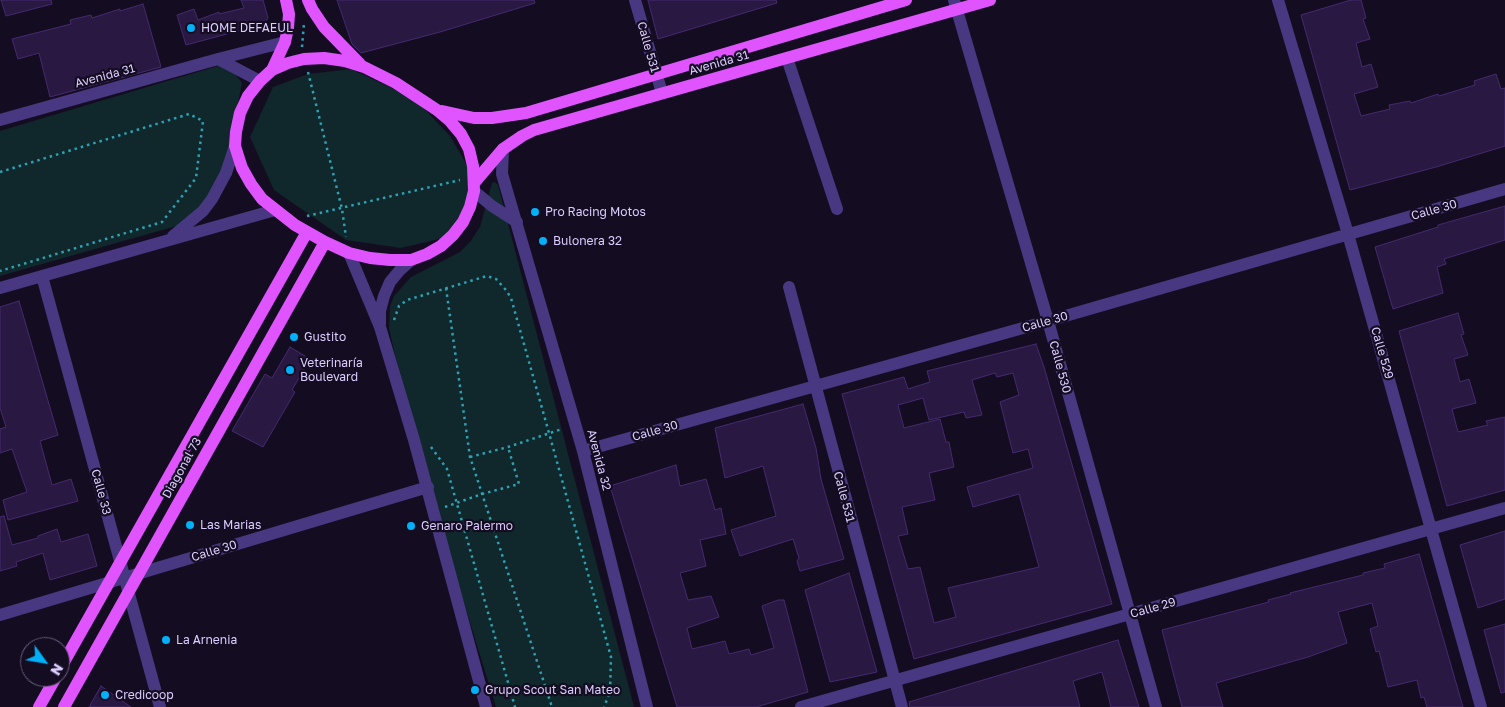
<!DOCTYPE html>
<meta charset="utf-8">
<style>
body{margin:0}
#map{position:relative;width:1505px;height:707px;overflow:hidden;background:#140d21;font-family:"Golos Text",sans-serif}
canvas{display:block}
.north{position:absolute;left:20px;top:637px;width:50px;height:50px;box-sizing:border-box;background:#140d21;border:1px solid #645a7a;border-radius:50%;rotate:122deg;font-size:14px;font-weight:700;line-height:20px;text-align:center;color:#dccdff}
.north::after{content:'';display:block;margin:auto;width:18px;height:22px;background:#00b0f8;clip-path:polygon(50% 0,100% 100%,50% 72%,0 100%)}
</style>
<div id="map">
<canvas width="1505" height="707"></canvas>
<div class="north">N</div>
</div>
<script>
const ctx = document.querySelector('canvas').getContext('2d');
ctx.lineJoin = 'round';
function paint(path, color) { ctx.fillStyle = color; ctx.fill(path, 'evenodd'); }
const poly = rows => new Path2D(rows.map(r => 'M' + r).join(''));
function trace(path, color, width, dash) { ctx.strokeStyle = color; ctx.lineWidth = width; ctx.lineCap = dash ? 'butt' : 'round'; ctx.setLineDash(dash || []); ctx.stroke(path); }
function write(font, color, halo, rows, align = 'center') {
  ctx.font = font + ' "Golos Text",sans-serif'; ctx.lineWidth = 4.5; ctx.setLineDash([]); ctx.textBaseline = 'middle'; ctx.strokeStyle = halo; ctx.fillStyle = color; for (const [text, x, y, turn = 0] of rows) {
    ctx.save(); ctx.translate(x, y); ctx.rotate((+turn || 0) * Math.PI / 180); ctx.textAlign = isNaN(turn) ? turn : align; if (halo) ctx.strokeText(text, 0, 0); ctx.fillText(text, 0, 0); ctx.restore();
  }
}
const green = poly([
 [221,65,233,71,242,83,223,177,187,223,0,276,0,131],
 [351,69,415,99,450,136,474,177,467,209,443,238,401,248,346,240,274,190,250,137,273,87,308,74],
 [495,182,498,185,634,707,496,707,414,440,389,328,390,306,394,296,411,277,460,252,470,242,480,227,492,183]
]);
const building = poly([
 [1,0,51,0,52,4,6,16,1,0],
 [241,0,263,0,268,18,264,24,186,45,177,15,194,9,198,20,219,12,219,14,244,8,241,0],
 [337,0,534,0,535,3,440,32,361,53,352,44,337,0],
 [648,0,776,0,777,3,658,39,648,0],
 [1351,0,1361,0,1366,18,1363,19,1370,39,1356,43,1362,67,1371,64,1378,87,1354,94,1361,116,1390,109,1389,105,1410,101,1411,103,1438,94,1439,96,1475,85,1474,81,1496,74,1501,89,1505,88,1505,146,1436,167,1350,190,1301,15,1351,0],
 [143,4,161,67,50,97,39,53,18,59,12,39,71,24,70,20,91,15,92,18,120,9,120,11,143,4],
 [1505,206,1505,240,1444,259,1446,264,1437,267,1443,293,1393,309,1375,247,1438,227,1438,225,1505,206],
 [19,301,58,435,40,441,52,485,71,479,78,501,8,520,3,500,27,492,12,449,0,453,0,429,6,427,0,408,0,307,19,301],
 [1458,313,1464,334,1461,335,1468,355,1454,359,1460,382,1469,379,1476,403,1452,409,1458,432,1488,425,1486,421,1505,417,1505,490,1447,506,1399,331,1458,313],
 [1036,344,1044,367,1112,604,914,659,842,394,904,377,908,389,930,382,927,371,1036,344],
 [995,373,997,377,1013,373,1019,395,1000,402,1013,453,1028,449,1033,468,967,487,973,507,1019,494,1039,567,948,588,956,617,934,623,920,567,908,569,898,536,908,534,902,507,935,500,929,473,954,467,949,442,946,442,940,419,904,428,898,405,923,398,929,420,964,412,966,418,982,415,972,380,995,373],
 [290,347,310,359,292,390,295,392,263,447,232,431,265,374,272,378,290,347],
 [803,404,816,448,821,479,844,559,800,571,797,561,799,558,793,539,740,556,731,530,776,516,763,466,725,478,715,428,803,404],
 [676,465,680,486,706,479,715,510,721,508,726,534,700,540,706,566,680,573,688,600,711,596,719,617,687,628,692,649,725,641,729,654,749,649,751,655,774,648,762,606,778,600,784,600,808,692,756,707,677,707,610,486,676,465],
 [4,516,12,545,38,538,38,536,57,529,61,542,88,534,97,566,50,580,43,553,16,562,17,566,0,571,0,517,4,516],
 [1505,531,1505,599,1478,608,1460,545,1505,531],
 [1419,554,1463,707,1427,707,1424,697,1421,698,1417,680,1388,687,1379,651,1376,652,1370,629,1378,626,1372,603,1338,612,1347,643,1308,657,1216,683,1223,707,1182,707,1162,630,1269,602,1268,600,1291,594,1290,593,1363,575,1363,573,1385,568,1384,564,1419,554],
 [849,573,877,672,830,682,805,590,849,573],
 [1505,624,1505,692,1501,693,1484,630,1505,624],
 [1118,640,1139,707,1111,707,1102,672,1073,681,1080,707,910,707,909,702,1118,640],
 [101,686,131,707,89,707,101,686]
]);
const path = poly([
 [302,47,304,23],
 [308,72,342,209,346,237],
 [0,172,189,114,203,121,196,178,162,222,0,271],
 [307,216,460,180],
 [446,288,470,457,552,707],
 [394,320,399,306,407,300,487,276,496,279,506,290,511,298,549,433,611,657,610,692,604,707],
 [431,447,447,469,515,707],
 [470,457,508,447,562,429],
 [445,507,482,494,519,484,508,447]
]);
const minor = poly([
 [635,0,662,93],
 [954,0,1048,321,1156,707],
 [1278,0,1348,234,1481,707],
 [787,58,837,209],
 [218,59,285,42],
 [0,120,218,59,260,81],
 [503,149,502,174,583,451,647,707],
 [474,191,492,206,517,222],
 [173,236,203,211,212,199,226,173,235,146],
 [349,253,380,327,414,440,486,707],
 [42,276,160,707],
 [789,287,902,707],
 [0,288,275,210],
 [380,324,380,311,384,296,390,282,400,270,411,260],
 [583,451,1048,321,1505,189],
 [0,615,428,487],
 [801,707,1505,508]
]);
const major = poly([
 [308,0,312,9,324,27,360,64],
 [324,58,345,61,364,67,396,83,437,110,450,121,461,134,469,149,473,166,474,191,470,207,463,222,453,235,441,246,427,254,411,260,390,260,370,258,349,253,325,242,295,225,262,199,251,184,242,168,235,146,236,132,240,113,248,96,260,81,272,70,288,63,304,59,324,58],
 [272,70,285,42,288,28,289,14,286,0],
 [442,111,474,118,492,118,526,113,906,0],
 [474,183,503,149,522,136,534,130,990,0],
 [60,669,307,232],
 [39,707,56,677],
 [64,707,325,242]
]);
const markers = [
 [191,28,5,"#00b0f8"],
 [535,212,5,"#00b0f8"],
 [543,241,5,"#00b0f8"],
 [294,337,5,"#00b0f8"],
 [290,370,5,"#00b0f8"],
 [190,525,5,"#00b0f8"],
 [411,526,5,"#00b0f8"],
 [166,640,5,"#00b0f8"],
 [475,690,5,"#00b0f8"],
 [105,695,5,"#00b0f8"]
];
const poiNames = [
 ["HOME DEFAEUL",201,28],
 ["Pro Racing Motos",545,212],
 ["Bulonera 32",553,241],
 ["Gustito",304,337],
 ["Veterinaría",300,363],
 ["Boulevard",300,377],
 ["Las Marias",200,525],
 ["Genaro Palermo",421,526],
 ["La Arnenia",176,640],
 ["Grupo Scout San Mateo",485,690],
 ["Credicoop",115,695]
];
const streetNames = [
 ["Calle 531",648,47,74],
 ["Avenida 31",719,63,-16],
 ["Avenida 31",105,76,-15],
 ["Calle 30",1434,210,-16],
 ["Calle 30",1045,322,-16],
 ["Calle 529",1382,353,74],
 ["Calle 530",1060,367,75],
 ["Calle 30",655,431,-16],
 ["Avenida 32",599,460,75],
 ["Diagonal 73",182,468,-61],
 ["Calle 33",101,492,75],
 ["Calle 531",844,497,75],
 ["Calle 30",214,551,-17],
 ["Calle 29",1153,608,-16]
];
paint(green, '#10272b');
paint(building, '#291842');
trace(building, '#452a6f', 1);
trace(path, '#2ca2b4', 2.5, [2.5, 4]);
trace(minor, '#483781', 12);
trace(major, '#e054ff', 12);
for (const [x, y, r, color] of markers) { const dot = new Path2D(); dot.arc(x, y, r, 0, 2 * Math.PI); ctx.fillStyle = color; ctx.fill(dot); trace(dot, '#140d21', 2); }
write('12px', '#dccdff', '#140d21', poiNames, 'left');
write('12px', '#dccdff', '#140d21', streetNames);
</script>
